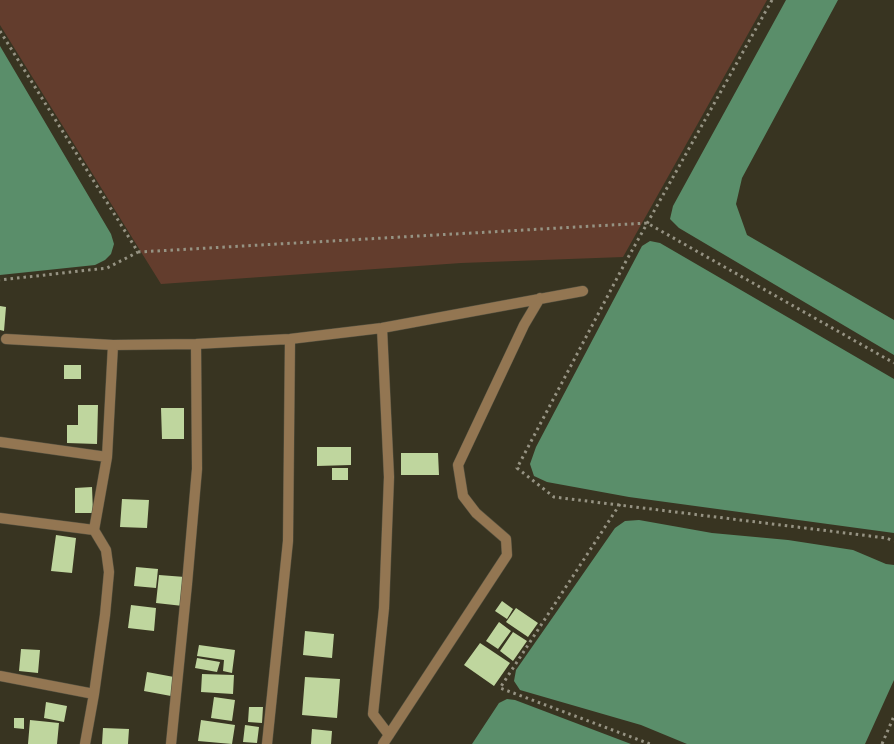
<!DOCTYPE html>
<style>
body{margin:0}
canvas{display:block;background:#383421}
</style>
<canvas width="894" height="744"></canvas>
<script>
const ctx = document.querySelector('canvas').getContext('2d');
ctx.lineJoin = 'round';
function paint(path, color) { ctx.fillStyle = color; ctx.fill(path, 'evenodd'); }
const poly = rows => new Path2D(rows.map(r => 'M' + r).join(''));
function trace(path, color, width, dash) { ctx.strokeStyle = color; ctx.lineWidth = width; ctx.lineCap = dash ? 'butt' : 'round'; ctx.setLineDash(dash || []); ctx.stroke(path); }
const green = poly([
 [0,0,767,0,623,257,461,263,161,284,0,25]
]);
const water = poly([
 [786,0,838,0,742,178,736,204,747,235,894,320,894,355,679,228,670,219,673,206],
 [0,46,111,234,114,244,111,254,105,260,95,265,0,275],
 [650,241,660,243,894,379,894,533,629,497,547,482,534,476,530,464,536,447,642,246],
 [639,520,712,533,788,540,853,550,886,564,894,565,894,680,865,744,687,744,641,725,520,690,514,681,516,670,615,528,625,521],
 [507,699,515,700,631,744,472,744,499,703]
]);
const building = poly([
 [0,306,6,307,4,331,0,330],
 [64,365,81,365,81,379,64,379],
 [78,405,98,405,97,444,67,443,67,425,78,425],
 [161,408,184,408,184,439,162,439],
 [317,447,351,447,351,465,317,466],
 [401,453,438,453,439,475,401,475],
 [332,468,348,468,348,480,332,480],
 [92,487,93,513,75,513,75,488],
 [122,499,149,500,147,528,120,527],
 [56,535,76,538,72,573,51,571],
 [136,567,158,569,156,588,134,586],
 [159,575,185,577,183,606,156,603],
 [502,601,513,609,507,619,495,611],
 [131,605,156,608,154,631,128,628],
 [516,608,538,623,528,637,506,622],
 [499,622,511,631,498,649,486,641],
 [305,631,334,634,332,658,303,655],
 [513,632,527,641,513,661,500,651],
 [480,643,510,663,494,686,464,665],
 [199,645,235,650,232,673,223,671,224,660,197,656],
 [21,649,40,650,38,673,19,671],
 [197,658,220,662,217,672,195,668],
 [147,672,174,677,171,696,144,691],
 [202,674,234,675,233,694,201,692],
 [305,677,340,679,337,718,302,715],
 [214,697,235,700,232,721,211,718],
 [46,702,67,706,64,722,44,718],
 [249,707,263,707,262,723,248,722],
 [14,718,24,718,24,729,14,728],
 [30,720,59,723,57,744,28,744],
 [201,720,235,725,232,744,198,741],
 [245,725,259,727,257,743,243,742],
 [103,728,129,729,128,744,102,744],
 [312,729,332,731,331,744,311,744]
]);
const path = poly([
 [772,0,625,263,517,468,554,497,886,538,894,541],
 [0,31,138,252,107,268,0,280],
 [138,252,647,223,894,363],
 [620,504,500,688,650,744],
 [882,744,894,716]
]);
const minor = poly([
 [382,328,389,477,384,608,373,714,389,735],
 [6,339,113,345,196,344,290,339,382,328,583,291],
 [0,442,107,457],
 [0,518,94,530],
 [0,676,94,694],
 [85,744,94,694,105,615,109,572,106,550,94,530,107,457,113,345],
 [171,744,187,584,197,469,196,344],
 [267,744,288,541,290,339],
 [383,744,507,555,506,539,476,513,463,496,458,465,524,325,540,298]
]);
paint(green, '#633d2d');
paint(water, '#5a8e6a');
paint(building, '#bfd69e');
trace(minor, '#565241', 11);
trace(path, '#969383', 3, [2.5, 4]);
trace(minor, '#937652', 10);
</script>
